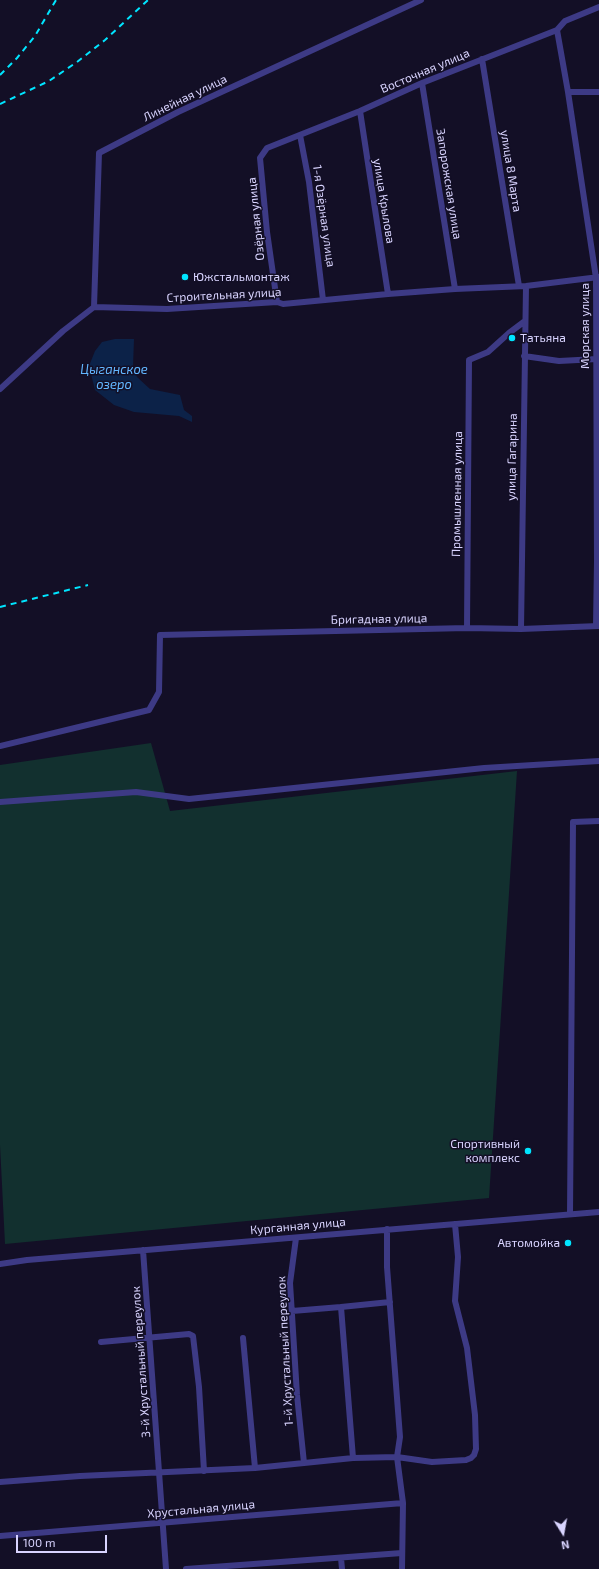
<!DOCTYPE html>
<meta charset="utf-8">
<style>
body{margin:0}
#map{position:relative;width:599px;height:1569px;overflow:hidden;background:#130f26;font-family:"Exo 2",sans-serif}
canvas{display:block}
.north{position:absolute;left:543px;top:1513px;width:40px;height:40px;-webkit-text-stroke:3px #130f26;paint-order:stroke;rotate:169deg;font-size:11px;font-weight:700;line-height:16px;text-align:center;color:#d9d4ff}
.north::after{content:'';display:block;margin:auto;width:14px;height:18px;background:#d9d4ff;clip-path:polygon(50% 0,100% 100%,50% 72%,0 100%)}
.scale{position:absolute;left:16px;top:1535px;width:91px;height:18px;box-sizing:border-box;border:2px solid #d9d4ff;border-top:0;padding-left:5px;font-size:12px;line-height:14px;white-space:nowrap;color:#d9d4ff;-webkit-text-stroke:3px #130f26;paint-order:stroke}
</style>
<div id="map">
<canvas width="599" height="1569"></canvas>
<div class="north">N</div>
<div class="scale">100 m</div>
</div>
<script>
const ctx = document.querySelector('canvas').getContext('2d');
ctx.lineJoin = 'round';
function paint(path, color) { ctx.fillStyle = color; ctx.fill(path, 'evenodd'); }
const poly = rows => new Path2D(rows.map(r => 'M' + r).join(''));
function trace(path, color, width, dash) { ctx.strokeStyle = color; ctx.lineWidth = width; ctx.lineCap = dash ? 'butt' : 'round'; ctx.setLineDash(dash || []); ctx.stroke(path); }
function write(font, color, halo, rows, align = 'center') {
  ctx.font = font + ' "Exo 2",sans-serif'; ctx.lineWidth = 3; ctx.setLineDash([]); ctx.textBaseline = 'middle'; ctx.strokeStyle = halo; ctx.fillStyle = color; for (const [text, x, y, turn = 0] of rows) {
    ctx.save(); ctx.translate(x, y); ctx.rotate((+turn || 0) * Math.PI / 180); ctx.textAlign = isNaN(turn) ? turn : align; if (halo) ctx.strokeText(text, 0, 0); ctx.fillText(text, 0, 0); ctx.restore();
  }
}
const green = poly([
 [151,743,170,811,517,771,489,1198,5,1244,0,1145,0,765]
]);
const water = poly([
 [115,339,134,339,133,367,137,377,150,389,180,395,184,410,192,416,192,422,179,416,134,412,114,405,95,390,89,366,95,351,102,342]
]);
const minor = poly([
 [557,30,568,92,596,278,597,562,596,626],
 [482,59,519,286],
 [422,83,455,289],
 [568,92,599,92],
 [360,111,388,294],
 [300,135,309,182,323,300],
 [277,302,267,232,260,158,267,148,360,111,422,83,557,30,565,21,599,7],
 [94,307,99,153,178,112,421,0],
 [524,356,559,361,597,359],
 [0,389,63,331,94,307,167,309,277,302,283,304,388,294,455,289,526,286,599,277],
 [467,628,469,360,488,352,509,333,525,321],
 [521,629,526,286],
 [0,746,149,710,159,692,160,635,467,628,521,629,599,626],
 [0,802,136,792,189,799,484,768,599,761],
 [570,1214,573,822,599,821],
 [387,1229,387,1267,400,1437,397,1457,403,1503,402,1569],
 [296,1238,290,1283,297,1395,304,1463],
 [143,1250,166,1569],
 [0,1264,27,1260,599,1212],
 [292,1311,341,1307],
 [243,1338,255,1468],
 [101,1342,189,1334,193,1336,199,1387,204,1471],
 [353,1458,341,1307,390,1302],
 [0,1482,80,1476,255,1468,353,1458,397,1457,432,1462,466,1460,471,1458,474,1455,476,1449,475,1415,467,1348,455,1301,458,1257,455,1224],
 [0,1536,403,1503],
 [341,1558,342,1569],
 [186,1569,402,1553]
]);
const rail = poly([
 [0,75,17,58,35,36,56,0],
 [0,104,49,81,77,62,105,40,148,0],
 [0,607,88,585]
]);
const markers = [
 [185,277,4,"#00e5ff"],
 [512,338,4,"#00e5ff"],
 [528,1151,4,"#00e5ff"],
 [568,1243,4,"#00e5ff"]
];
const streetNames = [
 ["Восточная улица",425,71,-23],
 ["Линейная улица",185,98,-26],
 ["улица 8 Марта",511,171,81],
 ["Запорожская улица",449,184,81],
 ["улица Крылова",384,201,81],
 ["1-я Озёрная улица",324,216,82],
 ["Озёрная улица",256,219,-96],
 ["Строительная улица",224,295,-3],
 ["Морская улица",585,326,-90],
 ["улица Гагарина",512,457,-89],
 ["Промышленная улица",457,494,-89],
 ["Бригадная улица",379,619,-1],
 ["Курганная улица",298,1226,-5],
 ["1-й Хрустальный переулок",285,1351,-93],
 ["3-й Хрустальный переулок",141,1362,-94],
 ["Хрустальная улица",201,1509,-5]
];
const poiNames = [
 ["Южстальмонтаж",193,277],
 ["Татьяна",520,338],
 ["Спортивный",520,1144,"right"],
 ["комплекс",520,1158,"right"],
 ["Автомойка",560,1243,"right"]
];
const waterNames = [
 ["Цыганское",114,370],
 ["озеро",114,385]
];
paint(green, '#12302f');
paint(water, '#0c2248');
trace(minor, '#3d3a85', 6);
trace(rail, '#00e5ff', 2, [6, 5]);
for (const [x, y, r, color] of markers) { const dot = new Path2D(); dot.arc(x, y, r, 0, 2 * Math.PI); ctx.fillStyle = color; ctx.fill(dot); trace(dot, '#130f26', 1.5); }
write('12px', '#d9d4ff', '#130f26', streetNames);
write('12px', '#d9d4ff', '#130f26', poiNames, 'left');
write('italic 13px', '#62b6ff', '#130f26', waterNames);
</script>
